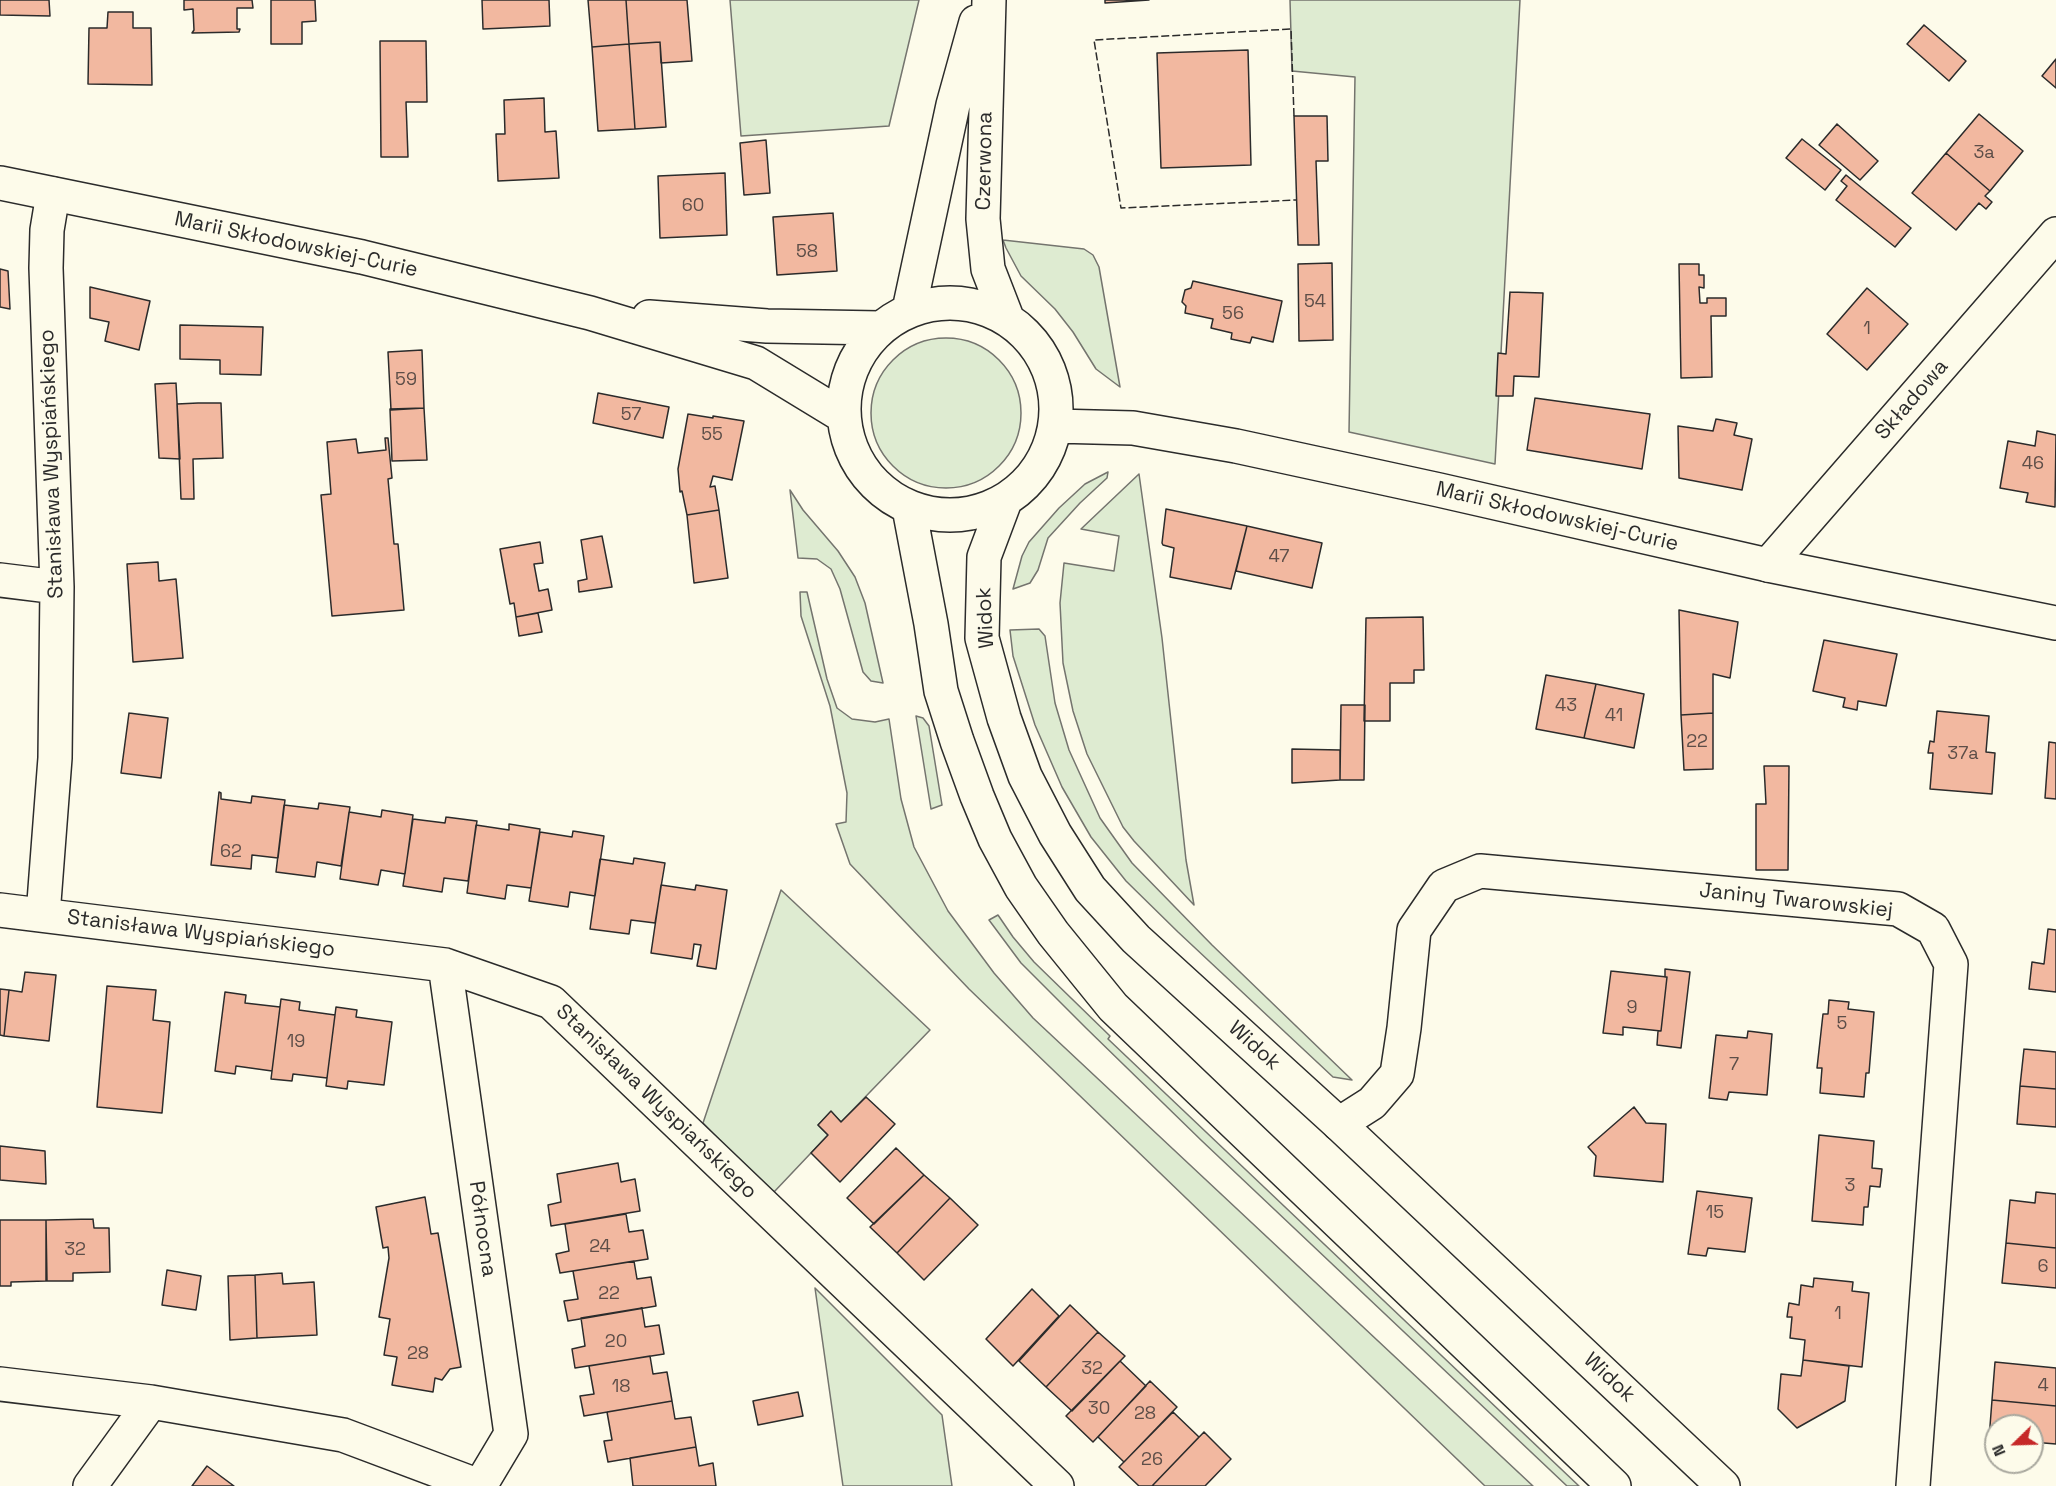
<!DOCTYPE html>
<meta charset="utf-8">
<style>
body{margin:0}
#map{position:relative;width:2056px;height:1486px;overflow:hidden;background:#fdfbea;font-family:"Space Grotesk",sans-serif}
canvas{display:block}
.north{position:absolute;left:1984px;top:1414px;width:60px;height:60px;box-sizing:border-box;background:#fdfbea;border:2px solid #a9a89e;border-radius:50%;rotate:247deg;font-size:16px;font-weight:700;line-height:24px;text-align:center;color:#2b2b2b}
.north::after{content:'';display:block;margin:auto;width:21px;height:27px;background:#c62828;clip-path:polygon(50% 0,100% 100%,50% 72%,0 100%)}
</style>
<div id="map">
<canvas width="2056" height="1486"></canvas>
<div class="north">N</div>
</div>
<script>
const ctx = document.querySelector('canvas').getContext('2d');
ctx.lineJoin = 'round';
function paint(path, color) { ctx.fillStyle = color; ctx.fill(path, 'evenodd'); }
const poly = rows => new Path2D(rows.map(r => 'M' + r).join(''));
function trace(path, color, width, dash) { ctx.strokeStyle = color; ctx.lineWidth = width; ctx.lineCap = dash ? 'butt' : 'round'; ctx.setLineDash(dash || []); ctx.stroke(path); }
function write(font, color, halo, rows, align = 'center') {
  ctx.font = font + ' "Space Grotesk",sans-serif'; ctx.lineWidth = 4.5; ctx.setLineDash([]); ctx.textBaseline = 'middle'; ctx.strokeStyle = halo; ctx.fillStyle = color; for (const [text, x, y, turn = 0] of rows) {
    ctx.save(); ctx.translate(x, y); ctx.rotate((+turn || 0) * Math.PI / 180); ctx.textAlign = isNaN(turn) ? turn : align; if (halo) ctx.strokeText(text, 0, 0); ctx.fillText(text, 0, 0); ctx.restore();
  }
}
const green = poly([
 [730,0,919,0,889,126,741,136,730,0],
 [1290,0,1520,0,1495,464,1349,432,1355,77,1292,71,1290,0],
 [1003,240,1084,249,1093,255,1099,267,1120,387,1096,369,1073,332,1055,309,1021,276,1006,248,1003,240],
 '871 413a75 75 0 1 1 150 0a75 75 0 1 1-150 0Z',
 [1108,472,1107,478,1080,503,1048,538,1038,570,1030,583,1013,589,1022,556,1029,542,1059,508,1085,484,1108,472],
 [1139,474,1162,638,1186,860,1194,905,1134,841,1123,827,1087,754,1073,711,1063,663,1060,603,1064,563,1114,571,1119,536,1081,529,1139,474],
 [790,490,803,510,838,551,855,577,865,603,883,683,871,681,863,672,840,589,831,569,817,559,798,558,790,490],
 [800,592,807,592,827,679,837,708,852,719,875,722,889,719,901,799,914,847,948,911,994,973,1033,1018,1533,1486,1485,1486,969,989,850,864,836,824,846,822,847,793,830,706,801,616,800,592],
 [1039,629,1045,636,1055,703,1069,750,1100,818,1132,863,1212,945,1352,1080,1333,1077,1178,932,1126,881,1091,837,1062,787,1035,725,1013,656,1010,630,1039,629],
 [916,716,923,718,929,726,942,805,931,809,916,716],
 [781,890,930,1030,841,1122,831,1112,818,1125,828,1135,774,1192,816,1234,772,1195,703,1123,781,890],
 [998,915,1013,937,1034,962,1110,1036,1108,1039,1579,1486,1567,1486,1202,1141,1086,1028,1021,963,989,920,998,915],
 [815,1288,942,1415,952,1486,843,1486,815,1288]
]);
const building = poly([
 [0,0,49,0,50,16,0,15,0,0],
 [184,0,252,0,253,8,237,8,237,29,240,29,239,32,192,33,194,30,193,9,184,10,184,0],
 [271,0,315,0,316,21,302,22,302,44,271,44,271,0],
 [482,0,549,0,550,26,483,29,482,0],
 [588,0,626,0,629,44,592,47,588,0],
 [626,0,687,0,692,61,661,63,660,42,629,44,626,0],
 [1105,0,1149,0,1105,3,1105,0],
 [108,12,133,12,133,28,151,28,152,85,88,84,89,28,107,28,108,12],
 [1924,25,1966,61,1949,81,1907,44,1924,25],
 [380,41,426,41,427,102,406,102,408,157,381,157,380,41],
 [660,42,666,127,635,129,629,44,660,42],
 [629,44,635,129,598,131,592,47,629,44],
 [1248,50,1251,165,1161,168,1157,53,1248,50],
 [2056,59,2056,88,2042,76,2056,59],
 [544,98,545,132,556,131,559,178,498,181,496,134,505,134,504,100,544,98],
 [1979,114,2023,151,1990,191,1946,153,1979,114],
 [1294,116,1327,116,1328,161,1316,161,1319,245,1298,245,1294,116],
 [1837,124,1878,161,1860,180,1819,145,1837,124],
 [1802,139,1841,170,1825,190,1786,158,1802,139],
 [766,140,770,193,744,195,740,143,766,140],
 [1946,153,1990,191,1985,196,1992,202,1986,209,1979,203,1956,230,1912,193,1946,153],
 [725,173,727,235,660,238,658,176,725,173],
 [1846,175,1911,228,1895,247,1836,200,1847,186,1841,181,1846,175],
 [833,213,837,271,777,275,773,217,833,213],
 [1332,263,1333,340,1299,341,1298,264,1332,263],
 [1679,264,1699,264,1699,275,1704,275,1704,288,1699,287,1700,303,1707,303,1707,298,1726,298,1726,316,1711,316,1712,377,1681,378,1679,264],
 [0,269,8,271,10,309,0,307,0,269],
 [1193,281,1282,301,1273,342,1252,337,1250,343,1231,339,1232,333,1211,328,1213,319,1185,313,1186,306,1182,302,1185,290,1191,288,1193,281],
 [90,287,150,301,139,350,105,341,109,322,90,318,90,287],
 [1867,288,1908,324,1867,370,1827,334,1867,288],
 [1510,292,1543,293,1539,377,1514,376,1513,396,1496,396,1498,353,1506,354,1510,292],
 [180,325,263,327,261,375,220,374,220,360,180,359,180,325],
 [422,350,424,408,391,410,388,352,422,350],
 [176,383,180,459,159,458,155,384,176,383],
 [598,393,669,407,663,438,593,423,598,393],
 [1535,398,1650,414,1642,469,1527,450,1535,398],
 [198,403,221,403,223,458,193,459,194,499,181,499,177,404,198,403],
 [424,408,427,460,392,461,390,409,424,408],
 [688,414,713,418,713,416,744,421,732,480,713,476,710,487,715,486,719,510,687,515,682,491,680,492,678,469,688,414],
 [1716,419,1737,423,1734,435,1752,439,1742,490,1679,478,1678,426,1713,431,1716,419],
 [2037,431,2056,435,2055,507,2026,502,2028,493,2000,488,2008,441,2035,446,2037,431],
 [385,438,388,438,392,478,388,479,394,544,398,544,404,610,332,616,321,495,331,494,327,442,356,439,358,453,386,450,385,438],
 [1166,509,1247,526,1231,589,1170,577,1174,548,1163,545,1162,543,1166,509],
 [719,510,728,578,694,583,687,515,719,510],
 [1247,526,1322,543,1312,588,1236,571,1247,526],
 [602,536,612,587,579,592,578,581,587,579,581,540,602,536],
 [540,542,543,563,534,564,539,591,548,589,552,610,516,617,514,603,510,604,500,549,540,542],
 [158,562,159,581,176,579,183,658,133,662,127,564,158,562],
 [1679,610,1738,622,1730,678,1713,674,1713,713,1681,715,1679,610],
 [538,613,542,632,519,636,516,617,538,613],
 [1423,617,1424,670,1414,670,1414,683,1390,683,1390,721,1364,721,1366,618,1423,617],
 [1824,640,1897,654,1886,706,1858,701,1857,710,1843,707,1845,698,1813,691,1824,640],
 [1546,675,1596,684,1584,738,1536,729,1546,675],
 [1596,684,1644,694,1634,748,1584,738,1596,684],
 [1341,705,1365,705,1364,780,1340,780,1341,705],
 [1937,711,1989,716,1986,752,1995,753,1992,794,1930,789,1933,753,1928,753,1930,741,1934,742,1937,711],
 [129,713,168,718,161,778,121,773,129,713],
 [1713,713,1713,769,1684,770,1681,715,1713,713],
 [2049,742,2056,743,2056,799,2045,798,2049,742],
 [1292,749,1340,750,1340,780,1292,783,1292,749],
 [1764,766,1789,766,1788,870,1756,870,1756,804,1766,804,1764,766],
 [219,792,221,793,221,799,251,803,252,796,285,800,278,858,252,855,251,869,211,865,219,792],
 [319,803,350,807,341,866,317,862,315,877,276,872,284,805,318,809,319,803],
 [382,810,413,815,405,874,381,870,378,885,340,879,349,812,381,817,382,810],
 [446,817,477,821,468,881,444,878,442,892,403,886,413,819,445,823,446,817],
 [509,824,540,829,531,888,507,885,505,899,467,893,476,825,509,830,509,824],
 [573,831,604,836,595,896,570,892,568,907,529,901,540,832,572,837,573,831],
 [634,858,665,863,655,923,631,920,629,934,590,929,600,859,633,864,634,858],
 [661,885,695,890,696,885,727,890,716,969,697,966,701,945,694,944,692,959,651,953,661,885],
 [2048,929,2056,930,2056,992,2029,989,2032,962,2044,964,2048,929],
 [1665,969,1690,972,1681,1048,1657,1045,1658,1031,1661,1031,1667,977,1665,977,1665,969],
 [1611,971,1667,977,1661,1031,1623,1027,1623,1035,1603,1033,1611,971],
 [25,972,56,975,49,1041,4,1036,9,990,22,992,25,972],
 [107,986,156,990,153,1020,170,1022,162,1113,97,1107,107,986],
 [0,989,9,990,4,1036,0,1035,0,989],
 [225,992,246,995,245,1003,280,1007,272,1071,236,1066,235,1074,215,1071,225,992],
 [281,999,300,1002,299,1010,335,1015,327,1078,293,1074,292,1081,271,1079,281,999],
 [1829,1000,1849,1002,1848,1009,1874,1012,1869,1073,1866,1073,1864,1097,1820,1093,1822,1068,1817,1068,1823,1014,1828,1014,1829,1000],
 [336,1007,357,1010,356,1017,392,1022,384,1085,348,1081,347,1089,326,1086,336,1007],
 [1748,1031,1772,1034,1767,1095,1729,1092,1727,1100,1709,1098,1716,1035,1747,1038,1748,1031],
 [2024,1049,2056,1052,2056,1089,2020,1086,2024,1049],
 [2020,1086,2056,1089,2056,1127,2017,1124,2020,1086],
 [866,1097,895,1124,840,1182,811,1153,828,1135,818,1125,831,1111,841,1122,866,1097],
 [1634,1107,1646,1123,1666,1124,1663,1182,1594,1176,1596,1156,1588,1147,1634,1107],
 [1819,1135,1874,1141,1872,1168,1882,1169,1880,1187,1870,1186,1868,1207,1864,1207,1863,1225,1812,1221,1819,1135],
 [0,1146,45,1151,46,1184,0,1180,0,1146],
 [896,1148,924,1175,874,1224,847,1198,896,1148],
 [618,1163,621,1182,635,1179,640,1211,551,1226,548,1205,561,1202,557,1174,618,1163],
 [924,1175,950,1198,897,1253,870,1227,924,1175],
 [1697,1191,1752,1198,1745,1252,1708,1248,1706,1256,1688,1254,1697,1191],
 [2036,1192,2056,1194,2056,1248,2006,1243,2010,1200,2035,1203,2036,1192],
 [425,1197,431,1234,438,1233,461,1367,450,1369,442,1380,435,1378,433,1392,392,1385,397,1357,384,1355,390,1319,379,1317,389,1258,388,1247,383,1248,376,1207,425,1197],
 [950,1198,978,1225,924,1280,897,1253,950,1198],
 [626,1214,629,1232,643,1230,648,1259,560,1273,556,1254,569,1251,565,1224,626,1214],
 [93,1219,94,1228,109,1228,110,1272,73,1273,73,1281,47,1281,46,1220,93,1219],
 [0,1220,46,1220,46,1281,11,1282,11,1286,0,1286,0,1220],
 [2006,1243,2056,1248,2056,1288,2002,1283,2006,1243],
 [634,1261,637,1279,651,1277,656,1306,568,1321,564,1301,578,1299,573,1271,634,1261],
 [167,1270,201,1276,196,1310,162,1305,167,1270],
 [282,1273,283,1284,314,1282,317,1335,257,1338,255,1275,282,1273],
 [255,1275,257,1338,230,1340,228,1276,255,1275],
 [1814,1278,1853,1282,1852,1291,1869,1293,1862,1367,1803,1360,1805,1340,1790,1338,1792,1317,1787,1317,1789,1303,1799,1305,1801,1285,1813,1287,1814,1278],
 [1032,1289,1059,1316,1013,1366,986,1339,1032,1289],
 [1070,1305,1098,1332,1046,1387,1019,1361,1070,1305],
 [642,1308,645,1327,659,1325,664,1354,575,1368,572,1349,585,1346,581,1318,642,1308],
 [1098,1332,1125,1356,1072,1411,1046,1387,1098,1332],
 [650,1356,653,1374,667,1372,672,1401,584,1416,580,1396,594,1394,589,1366,650,1356],
 [1803,1360,1849,1366,1845,1401,1797,1428,1778,1409,1781,1374,1801,1376,1803,1360],
 [1120,1361,1146,1386,1093,1442,1066,1416,1120,1361],
 [1995,1362,2056,1368,2056,1406,1992,1400,1995,1362],
 [1150,1381,1177,1407,1124,1462,1098,1437,1150,1381],
 [798,1392,803,1416,758,1425,753,1401,798,1392],
 [1992,1400,2056,1406,2056,1444,2032,1442,2032,1426,1996,1426,1996,1439,1989,1439,1992,1400],
 [672,1401,675,1419,691,1417,696,1447,608,1462,604,1441,612,1440,607,1412,672,1401],
 [1173,1412,1199,1437,1152,1486,1139,1486,1119,1467,1173,1412],
 [1204,1432,1231,1459,1205,1486,1152,1486,1204,1432],
 [696,1447,699,1466,713,1463,716,1486,633,1486,630,1458,696,1447],
 [207,1466,234,1486,192,1486,207,1466]
]);
const street = poly([
 [1768,565,2056,234],
 [0,580,57,587],
 [0,910,445,965,551,1002,1057,1486],
 [43,915,55,758,57,587,46,268,47,230,53,194],
 [445,965,511,1434,480,1486],
 [1339,1124,1372,1103,1397,1074,1404,1028,1414,930,1444,886,1480,871,1898,909,1933,929,1951,964,1913,1486],
 [0,1384,151,1402,343,1435,479,1486],
 [90,1486,151,1402]
]);
const secondary = poly([
 [989,0,983,219,988,269,1007,318],
 [0,183,362,257,590,313,756,363,843,416],
 '844 409a106 106 0 1 1 212 0a106 106 0 1 1-212 0Z',
 [909,310,953,105,976,22],
 [649,317,767,326,880,328],
 [1055,426,1133,428,1236,446,1439,490,1768,565,2056,623],
 [1005,501,984,557,982,638,1004,718,1025,776,1055,834,1090,889,1136,939,1339,1124,1723,1486],
 [909,508,931,624,941,691,957,741,977,796,995,839,1021,887,1053,933,1113,1007,1614,1486]
]);
const fence = poly([
 [1294,116,1291,29,1094,40,1121,208,1296,200]
]);
const numberNames = [
 ["3a",1984,153],
 ["60",693,206],
 ["58",807,252],
 ["54",1315,302],
 ["56",1233,314],
 ["1",1867,329],
 ["59",406,380],
 ["57",631,415],
 ["55",712,435],
 ["46",2033,464],
 ["47",1279,557],
 ["43",1566,706],
 ["41",1614,716],
 ["22",1697,742],
 ["37a",1963,754],
 ["62",231,852],
 ["9",1632,1008],
 ["5",1842,1024],
 ["19",296,1042],
 ["7",1734,1065],
 ["3",1850,1186],
 ["15",1715,1213],
 ["24",600,1247],
 ["32",75,1250],
 ["6",2043,1267],
 ["22",609,1294],
 ["1",1838,1314],
 ["20",616,1342],
 ["28",418,1354],
 ["32",1092,1369],
 ["4",2043,1386],
 ["18",621,1387],
 ["30",1099,1409],
 ["28",1145,1414],
 ["26",1152,1460]
];
const streetNames = [
 ["Czerwona",985,161,-89],
 ["Marii Skłodowskiej-Curie",296,245,12],
 ["Składowa",1912,400,-49],
 ["Stanisława Wyspiańskiego",52,464,-92],
 ["Marii Skłodowskiej-Curie",1557,517,13],
 ["Widok",986,618,-93],
 ["Janiny Twarowskiej",1796,901,6],
 ["Stanisława Wyspiańskiego",201,934,7],
 ["Widok",1254,1046,42],
 ["Stanisława Wyspiańskiego",656,1102,44],
 ["Północna",482,1229,82],
 ["Widok",1609,1378,43]
];
paint(green, '#deebd1');
trace(green, '#74746e', 1.5);
paint(building, '#f2b8a0');
trace(building, '#2b2b2b', 1.5);
trace(street, '#2b2b2b', 36);
trace(secondary, '#2b2b2b', 36);
trace(street, '#fdfbea', 33);
trace(secondary, '#fdfbea', 33);
trace(fence, '#2b2b2b', 1.5, [8, 3]);
write('18px', '#5d4e48', null, numberNames);
write('21px', '#2b2b2b', '#fdfbea', streetNames);
</script>
